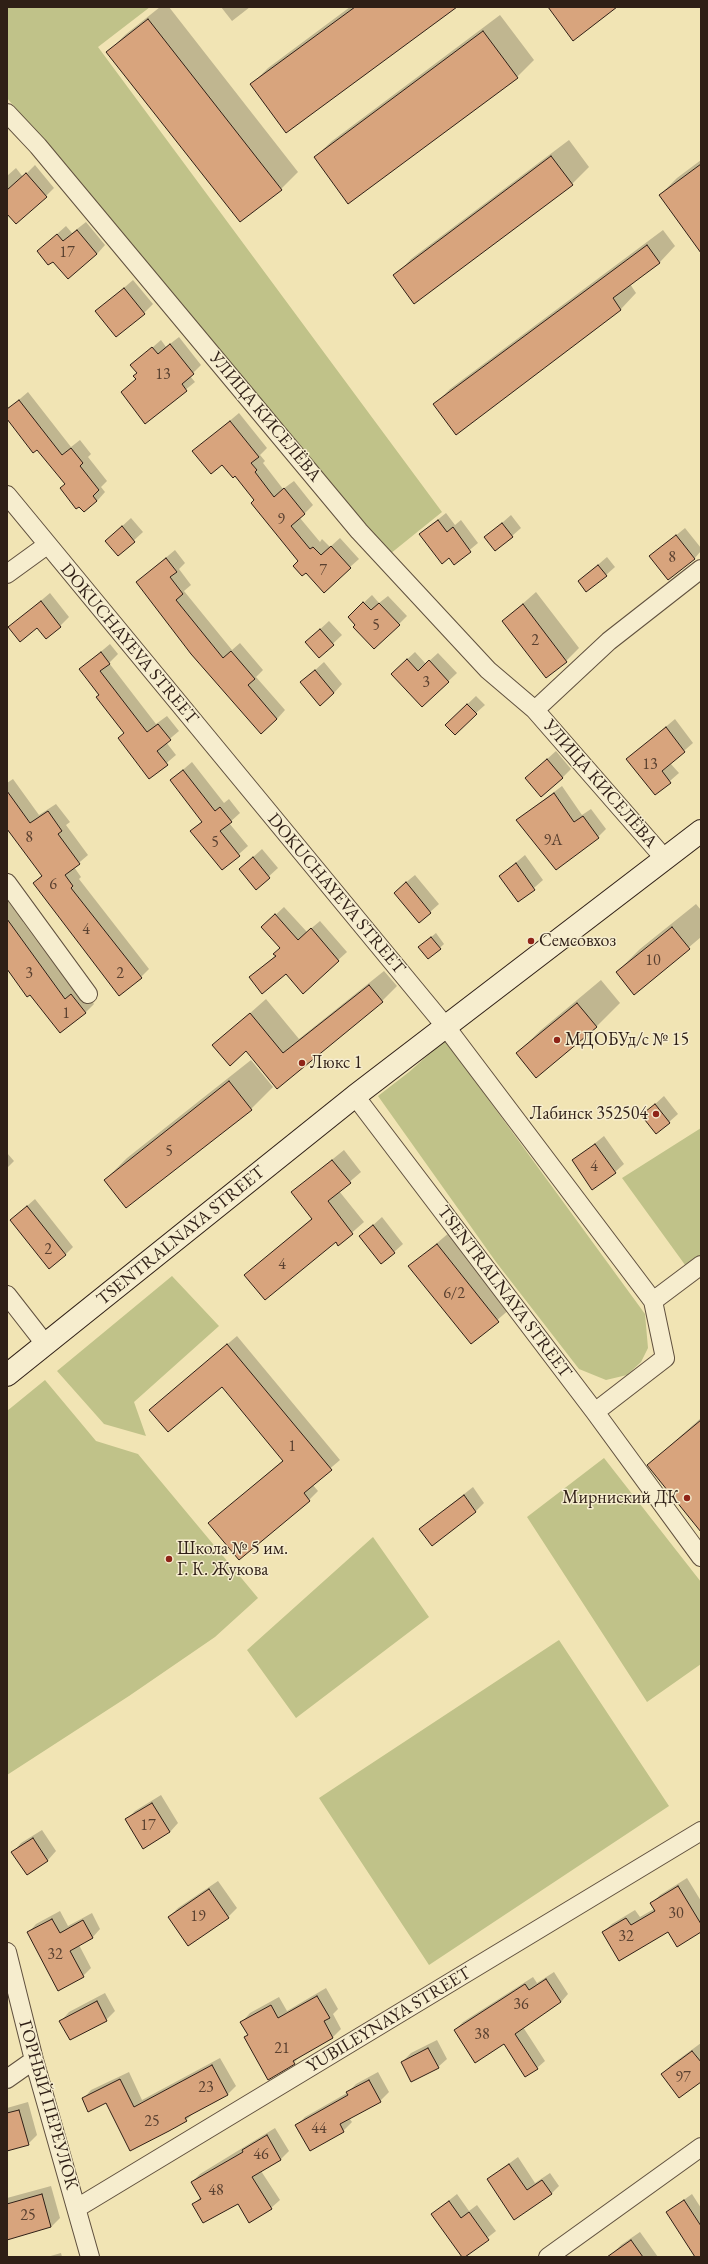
<!DOCTYPE html>
<meta charset="utf-8">
<style>
body{margin:0}
#map{position:relative;width:708px;height:2264px;overflow:hidden;background:#f1e4b4;font-family:"EB Garamond",serif}
canvas{display:block}
.frame{position:absolute;inset:0;border:8px solid #2f1f16;pointer-events:none}
</style>
<div id="map">
<canvas width="708" height="2264"></canvas>
<div class="frame"></div>
</div>
<script>
const ctx = document.querySelector('canvas').getContext('2d');
ctx.lineJoin = 'round';
function paint(path, color) { ctx.fillStyle = color; ctx.fill(path, 'evenodd'); }
const poly = rows => new Path2D(rows.map(r => 'M' + r).join(''));
function trace(path, color, width, dash) { ctx.strokeStyle = color; ctx.lineWidth = width; ctx.lineCap = dash ? 'butt' : 'round'; ctx.setLineDash(dash || []); ctx.stroke(path); }
function write(font, color, halo, rows, align = 'center') {
  ctx.font = font + ' "EB Garamond",serif'; ctx.lineWidth = 3; ctx.setLineDash([]); ctx.textBaseline = 'middle'; ctx.strokeStyle = halo; ctx.fillStyle = color; for (const [text, x, y, turn = 0] of rows) {
    ctx.save(); ctx.translate(x, y); ctx.rotate((+turn || 0) * Math.PI / 180); ctx.textAlign = isNaN(turn) ? turn : align; if (halo) ctx.strokeText(text, 0, 0); ctx.fillText(text, 0, 0); ctx.restore();
  }
}
const green = poly([
 [7,7,150,7,98,47,442,512,390,554,365,527,7,98],
 [445,1040,645,1314,648,1348,641,1362,627,1375,606,1380,579,1369,496,1262,378,1096,409,1072],
 [701,1128,701,1259,688,1269,622,1178],
 [172,1276,219,1326,134,1402,146,1436,104,1424,57,1371],
 [45,1380,96,1441,138,1454,258,1598,215,1637,129,1696,7,1775,7,1411],
 [604,1458,701,1582,701,1664,647,1702,527,1517],
 [373,1537,429,1617,296,1718,247,1650],
 [559,1640,669,1806,429,1965,319,1798]
]);
const shadow = poly([
 [160,7,169,7,298,172,281,189,240,221,108,52,125,35],
 [221,7,250,7,232,21],
 [350,7,456,7,252,84,268,68],
 [500,15,534,60,517,77,315,157,332,141],
 [569,140,589,167,572,184,395,276,411,259],
 [701,160,701,252,660,195,677,178],
 [35,165,54,188,46,196,7,212,7,176,16,168,23,177],
 [86,222,105,245,97,254,53,260,38,251,66,226,72,233],
 [663,230,675,246,660,262,630,284,636,293,621,309,456,433,435,404,450,389],
 [133,280,153,304,144,313,96,312],
 [179,337,201,365,190,376,195,382,146,422,137,379,138,373,132,365,161,340,166,347],
 [28,392,71,447,80,440,91,454,88,457,107,481,101,487,105,492,97,501,66,484,37,448,7,418,7,410],
 [239,413,267,448,260,455,265,461,263,463,283,489,294,481,313,505,300,518,320,542,322,539,330,547,340,538,359,559,350,567,299,561,235,474,223,464,194,451],
 [446,513,455,525,461,520,478,543,454,563,449,557,420,534],
 [511,515,521,528,512,536,486,537],
 [131,518,143,532,118,555,106,541],
 [685,528,701,548,701,551,694,559,651,556],
 [175,550,185,563,179,569,191,585,184,591,232,650,240,643,263,670,256,677,285,710,277,719,137,582],
 [607,557,615,567,606,575,579,581],
 [536,592,579,648,566,661,503,621],
 [50,593,69,617,60,626,46,637,37,626,10,627],
 [372,595,379,603,388,596,407,616,399,624,356,625,357,609],
 [329,621,342,635,319,657,315,634],
 [110,644,118,654,109,663,156,724,167,716,179,731,166,742,176,755,149,778,125,732,80,669],
 [415,652,426,664,438,653,457,673,422,706,400,666],
 [324,662,342,684,334,693,301,683],
 [476,696,485,705,476,713,455,716],
 [675,719,693,743,670,763,679,773,655,794,628,759],
 [556,751,571,769,562,778,535,770],
 [192,762,224,803,229,799,240,813,229,823,248,846,222,869,192,831,202,821,171,780],
 [13,779,39,815,56,804,70,822,66,825,88,855,74,867,81,877,79,879,149,969,141,977,34,883,42,875,7,828,7,783],
 [562,786,582,815,591,809,606,829,598,837,517,820],
 [262,849,278,868,256,888,240,869],
 [525,855,543,880,519,901,500,876],
 [415,875,439,904,419,922,404,884],
 [7,888,28,917,23,922,74,991,80,986,94,1004,85,1013,31,993,7,967],
 [696,904,701,910,701,937,634,994,617,972,640,949],
 [284,907,307,932,320,921,347,952,303,992,287,973,250,977,276,955,281,947,271,919],
 [436,933,444,944,429,958,424,943],
 [384,971,397,986,382,1001,277,1088,246,1050,214,1045,266,999,299,1039],
 [601,980,620,1003,596,1027,517,1053,541,1030],
 [251,1060,273,1087,251,1109,105,1180,127,1158],
 [664,1096,678,1114,669,1122,643,1115],
 [604,1136,624,1164,615,1172,573,1161],
 [344,1150,361,1172,339,1191,364,1222,339,1244,336,1241,245,1275,312,1218,292,1192],
 [7,1153,14,1161,7,1168],
 [35,1199,73,1247,65,1255,19,1213],
 [382,1217,403,1244,394,1252,361,1236],
 [450,1232,511,1308,471,1343,410,1266],
 [237,1336,340,1460,312,1484,318,1491,309,1500,210,1523,283,1460,222,1386,150,1410],
 [701,1418,701,1530,648,1465],
 [473,1487,484,1503,476,1511,420,1529],
 [161,1795,178,1823,170,1832,126,1820,135,1811],
 [42,1830,56,1851,48,1860,27,1874,13,1852,21,1843],
 [687,1878,701,1901,701,1931,603,1932,612,1924,635,1910,640,1917,654,1909,651,1904,660,1895],
 [218,1881,237,1908,228,1917,169,1917,178,1908],
 [60,1911,68,1926,92,1913,100,1929,92,1938,79,1945,91,1968,83,1976,28,1933,36,1924],
 [554,1972,568,1994,561,2002,523,2027,545,2061,537,2068,504,2043,455,2030,463,2022,533,1977,537,1983],
 [326,1988,338,2009,333,2014,341,2029,333,2037,302,2054,294,2063,249,2034,242,2022,250,2013,279,1997,287,2011],
 [105,1993,115,2011,106,2020,61,2021,69,2012],
 [437,2040,447,2059,438,2067,402,2062,411,2053],
 [701,2043,701,2080,663,2074,671,2065],
 [220,2058,236,2086,228,2094,194,2113,186,2120,107,2102,83,2099,91,2090,129,2072,142,2100],
 [378,2072,389,2092,380,2101,349,2118,352,2122,343,2131,296,2126,305,2117,347,2093,356,2084],
 [28,2102,37,2135,28,2144,7,2150,7,2108],
 [275,2128,289,2151,281,2159,261,2171,280,2200,271,2208,238,2202,193,2204,201,2197,192,2182,200,2174],
 [518,2157,535,2183,550,2173,559,2186,551,2194,514,2218,488,2179],
 [51,2186,60,2218,51,2227,7,2238,7,2198],
 [457,2194,469,2211,477,2205,496,2231,463,2257,432,2214],
 [692,2194,701,2208,701,2253,667,2212],
 [640,2232,658,2257,614,2257,612,2254,621,2245],
 [61,2253,62,2257,47,2257]
]);
const building = poly([
 [355,7,457,7,286,133,250,84,355,7],
 [548,7,617,7,573,41,548,7],
 [148,19,282,190,240,222,106,52,148,19],
 [483,31,518,78,348,204,314,157,483,31],
 [551,156,573,185,414,304,393,275,551,156],
 [701,164,701,253,659,195,701,164],
 [26,173,47,197,16,224,7,214,7,190,26,173],
 [77,230,97,254,68,279,53,262,48,265,37,251,57,234,63,241,77,230],
 [647,245,660,263,613,298,621,310,456,435,433,404,647,245],
 [124,288,145,314,116,337,95,311,124,288],
 [170,344,194,374,182,384,187,391,145,424,121,392,136,379,133,376,137,373,130,365,152,347,158,354,170,344],
 [19,400,62,455,71,448,83,463,80,466,99,490,93,496,97,501,84,512,79,507,76,509,60,488,65,484,37,450,33,453,7,419,7,409,19,400],
 [230,421,259,457,251,463,257,470,255,472,274,497,284,488,305,514,291,526,310,549,313,547,321,555,331,546,351,568,324,593,306,573,302,576,293,566,298,561,251,503,254,500,235,476,233,478,222,465,211,474,192,451,230,421],
 [438,520,447,532,453,527,471,552,454,565,449,558,442,564,419,534,438,520],
 [502,523,513,537,495,551,484,537,502,523],
 [122,526,135,542,118,556,105,541,122,526],
 [676,535,695,559,668,580,649,556,676,535],
 [166,558,177,572,170,577,183,594,176,600,223,658,231,651,255,679,248,685,277,719,261,734,191,654,136,582,166,558],
 [598,565,607,576,586,592,578,581,598,565],
 [41,601,61,627,46,639,37,628,20,642,8,627,41,601],
 [363,602,371,610,379,603,400,625,374,649,353,627,355,625,348,617,363,602],
 [523,604,567,662,546,678,502,621,523,604],
 [320,629,334,645,319,658,305,642,320,629],
 [101,652,110,664,100,671,147,732,158,724,171,740,157,751,168,765,149,779,118,738,124,733,96,697,99,695,79,669,101,652],
 [407,659,418,671,429,660,449,682,422,707,391,674,407,659],
 [315,670,334,693,320,706,300,682,315,670],
 [467,704,477,714,455,735,445,725,467,704],
 [666,727,685,752,662,771,671,783,655,795,626,759,666,727],
 [547,759,563,778,541,797,525,778,547,759],
 [183,770,215,811,220,807,232,822,220,831,240,856,222,870,190,831,202,822,170,780,183,770],
 [7,791,30,823,48,811,62,831,58,834,80,864,65,875,73,886,71,888,142,978,119,996,33,883,42,876,7,829,7,791],
 [554,793,574,822,583,816,599,838,556,870,516,820,554,793],
 [253,857,270,878,256,890,239,869,253,857],
 [516,863,535,890,518,902,499,876,516,863],
 [406,882,431,913,419,923,394,893,406,882],
 [275,914,298,940,311,928,339,961,303,994,286,974,262,994,249,977,276,956,273,954,280,948,261,927,275,914],
 [7,919,65,999,71,994,86,1013,60,1033,30,995,27,997,7,969,7,919],
 [672,927,690,949,634,995,616,972,672,927],
 [431,937,441,949,428,959,418,947,431,937],
 [369,985,383,1002,277,1089,246,1051,230,1066,212,1045,250,1013,283,1053,369,985],
 [577,1003,597,1027,536,1078,516,1053,577,1003],
 [229,1081,252,1110,126,1208,104,1180,229,1081],
 [655,1104,670,1123,656,1134,641,1115,655,1104],
 [595,1144,616,1173,592,1190,572,1160,595,1144],
 [332,1160,351,1183,328,1201,353,1234,338,1246,336,1242,265,1300,244,1275,312,1219,291,1192,332,1160],
 [27,1206,66,1255,49,1269,10,1220,27,1206],
 [373,1225,395,1253,381,1264,359,1236,373,1225],
 [437,1244,499,1322,471,1344,408,1266,437,1244],
 [227,1344,332,1470,304,1493,310,1501,239,1560,208,1523,283,1461,222,1387,168,1432,149,1410,227,1344],
 [701,1420,701,1532,647,1465,701,1420],
 [464,1495,476,1512,432,1546,419,1529,464,1495],
 [152,1803,170,1832,143,1849,125,1819,152,1803],
 [33,1838,48,1861,27,1875,11,1852,33,1838],
 [678,1886,701,1924,701,1932,677,1947,668,1932,619,1961,602,1932,626,1918,631,1925,655,1911,650,1903,678,1886],
 [209,1889,229,1918,188,1946,168,1917,209,1889],
 [52,1919,60,1933,83,1920,93,1938,70,1951,84,1977,58,1991,27,1932,52,1919],
 [546,1979,561,2002,515,2034,538,2069,525,2077,504,2044,475,2063,454,2030,525,1984,529,1990,546,1979],
 [317,1996,330,2018,324,2021,333,2038,293,2061,295,2064,268,2080,244,2037,248,2035,240,2022,271,2005,278,2018,317,1996],
 [97,2001,107,2021,70,2040,59,2021,97,2001],
 [428,2048,439,2068,411,2082,401,2062,428,2048],
 [692,2051,701,2062,701,2082,679,2098,661,2074,692,2051],
 [212,2065,228,2095,185,2118,187,2121,169,2131,130,2151,106,2103,88,2112,82,2098,120,2079,134,2107,212,2065],
 [369,2080,381,2102,340,2124,344,2132,310,2151,295,2125,348,2095,346,2092,369,2080],
 [19,2110,29,2145,7,2151,7,2113,19,2110],
 [267,2135,281,2160,252,2177,272,2209,249,2223,238,2204,203,2223,192,2204,201,2199,191,2182,243,2152,242,2150,267,2135],
 [509,2164,527,2190,542,2180,552,2194,514,2220,487,2179,509,2164],
 [42,2194,51,2227,7,2240,7,2204,42,2194],
 [684,2200,701,2226,701,2257,695,2257,666,2212,684,2200],
 [449,2201,461,2218,469,2212,489,2240,465,2257,462,2257,431,2214,449,2201],
 [631,2240,643,2257,607,2257,631,2240]
]);
const street = poly([
 [7,113,38,146,359,531,488,670,535,710,665,859],
 [7,495,446,1027,653,1301],
 [7,574,47,545],
 [535,710,609,641,701,569],
 [7,883,88,994],
 [355,1096,595,1412,701,1557],
 [7,1295,46,1345],
 [595,1412,665,1358,653,1301,701,1265],
 [7,1952,34,2060,90,2257],
 [7,2079,34,2060],
 [77,2208,701,1831],
 [548,2257,701,2147]
]);
const secondary = poly([
 [7,1375,355,1096,701,831]
]);
const markers = [
 [531,941,4,"#8f2418"],
 [557,1040,4,"#8f2418"],
 [302,1063,4,"#8f2418"],
 [656,1114,4,"#8f2418"],
 [687,1498,4,"#8f2418"],
 [169,1559,4,"#8f2418"]
];
const numberNames = [
 ["17",67,253],
 ["13",163,375],
 ["9",281,520],
 ["8",672,558],
 ["7",323,571],
 ["5",376,626],
 ["2",535,641],
 ["3",426,683],
 ["13",650,765],
 ["8",29,838],
 ["9А",553,841],
 ["5",215,843],
 ["6",53,885],
 ["4",86,930],
 ["10",653,961],
 ["3",29,974],
 ["2",120,974],
 ["1",66,1014],
 ["5",169,1152],
 ["4",594,1167],
 ["2",48,1250],
 ["4",282,1265],
 ["6/2",454,1294],
 ["1",292,1447],
 ["17",148,1826],
 ["30",676,1914],
 ["19",198,1917],
 ["32",626,1937],
 ["32",55,1955],
 ["36",521,2005],
 ["38",482,2035],
 ["21",282,2049],
 ["97",683,2078],
 ["23",206,2088],
 ["25",152,2122],
 ["44",319,2129],
 ["46",261,2155],
 ["48",216,2191],
 ["25",28,2216]
];
const streetNames = [
 ["УЛИЦА КИСЕЛЁВА",265,417,50],
 ["DOKUCHAYEVA STREET",129,644,50],
 ["УЛИЦА КИСЕЛЁВА",600,784,49],
 ["DOKUCHAYEVA STREET",336,894,50],
 ["TSENTRALNAYA STREET",181,1236,-39],
 ["TSENTRALNAYA STREET",504,1292,53],
 ["YUBILEYNAYA STREET",389,2020,-31],
 ["ГОРНЫЙ ПЕРЕУЛОК",48,2105,74]
];
const poiNames = [
 ["Семсовхоз",539,941],
 ["МДОБУд/с № 15",565,1040],
 ["Люкс 1",310,1063],
 ["Лабинск 352504",648,1114,"right"],
 ["Мирниский ДК",679,1498,"right"],
 ["Школа № 5 им.",177,1549],
 ["Г. К. Жукова",177,1570]
];
paint(green, '#c0c289');
paint(shadow, '#0003');
paint(building, '#d8a47d');
trace(building, '#2f1f16', 1);
trace(street, '#60503e', 20);
trace(secondary, '#2f1f16', 24);
trace(street, '#f6edce', 18);
trace(secondary, '#f6edce', 22);
for (const [x, y, r, color] of markers) { const dot = new Path2D(); dot.arc(x, y, r, 0, 2 * Math.PI); ctx.fillStyle = color; ctx.fill(dot); trace(dot, '#f6edce', 1.5); }
write('16px', '#594030', null, numberNames);
write('18px', '#2f1f16', '#f6edce', streetNames);
write('18px', '#2f1f16', '#f6edce', poiNames, 'left');
</script>
